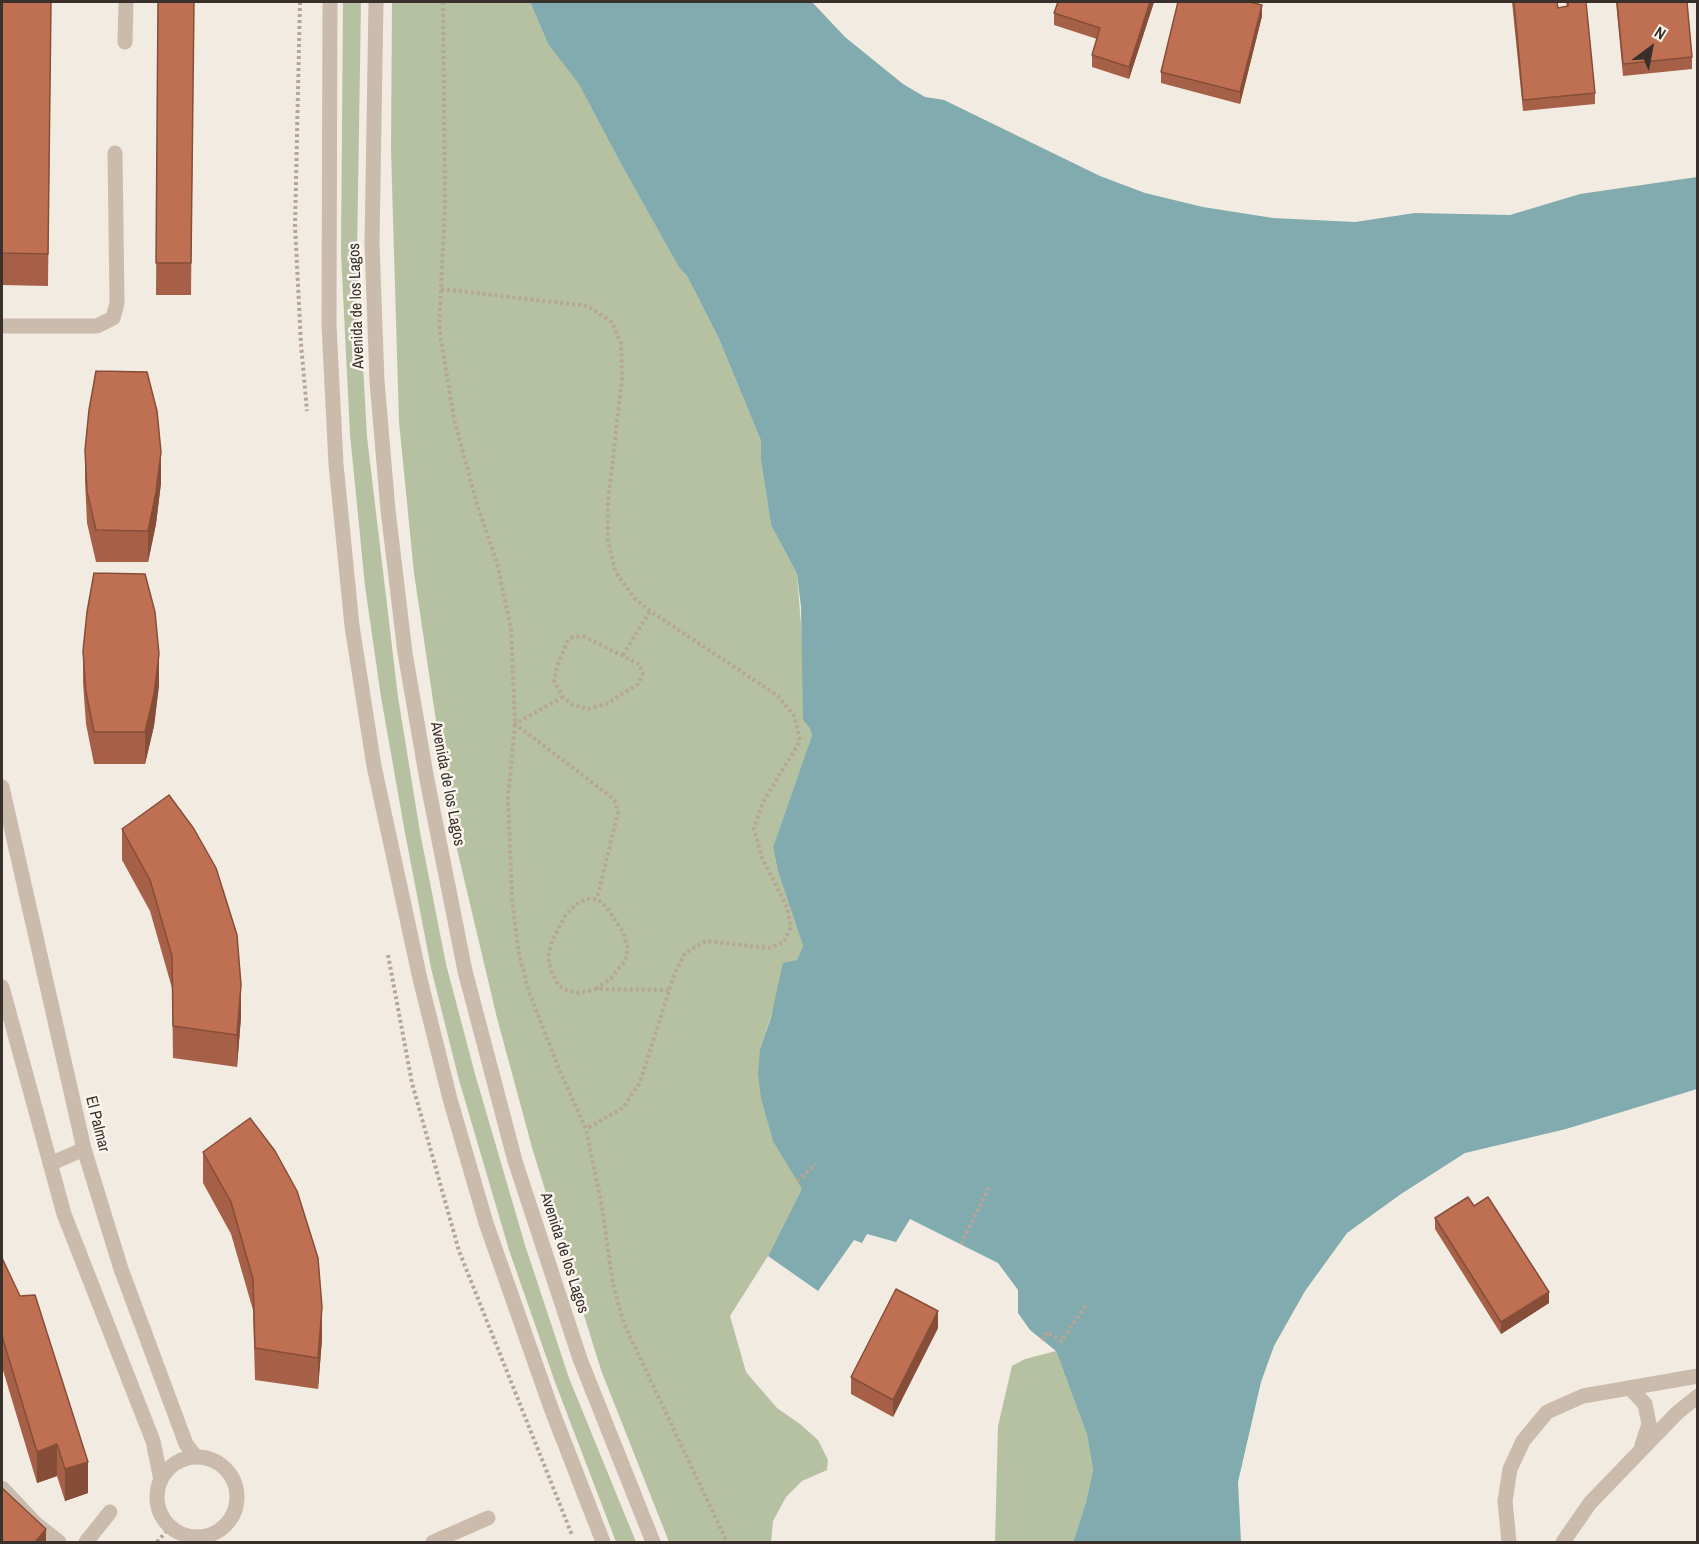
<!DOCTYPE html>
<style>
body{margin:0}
#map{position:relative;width:1699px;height:1544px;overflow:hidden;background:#f2ebe1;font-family:"Archivo Narrow",sans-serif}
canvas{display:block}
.frame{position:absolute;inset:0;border:3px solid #39302b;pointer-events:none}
.north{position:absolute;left:1621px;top:18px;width:60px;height:60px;-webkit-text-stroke:4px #faf5ee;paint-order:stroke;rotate:32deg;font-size:16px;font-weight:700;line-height:24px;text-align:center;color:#39302b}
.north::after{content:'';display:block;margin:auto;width:21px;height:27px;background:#39302b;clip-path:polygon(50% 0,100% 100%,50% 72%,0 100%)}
</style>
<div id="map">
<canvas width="1699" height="1544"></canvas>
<div class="frame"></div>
<div class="north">N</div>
</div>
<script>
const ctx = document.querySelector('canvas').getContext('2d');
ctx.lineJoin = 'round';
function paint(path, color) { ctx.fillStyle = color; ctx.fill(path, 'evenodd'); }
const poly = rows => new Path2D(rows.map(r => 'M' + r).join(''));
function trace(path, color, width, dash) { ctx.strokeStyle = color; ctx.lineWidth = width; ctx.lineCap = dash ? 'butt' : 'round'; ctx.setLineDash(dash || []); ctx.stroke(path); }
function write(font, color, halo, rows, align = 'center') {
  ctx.font = font + ' "Archivo Narrow",sans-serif'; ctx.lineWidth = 5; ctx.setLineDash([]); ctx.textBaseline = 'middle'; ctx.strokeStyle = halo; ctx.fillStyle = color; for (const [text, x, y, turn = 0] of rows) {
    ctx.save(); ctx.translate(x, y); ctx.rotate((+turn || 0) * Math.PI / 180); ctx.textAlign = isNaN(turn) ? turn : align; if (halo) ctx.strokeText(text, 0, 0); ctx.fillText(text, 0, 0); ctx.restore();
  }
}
const green = poly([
 [343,2,361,2,357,255,367,437,398,697,420,832,446,964,475,1074,525,1245,569,1378,636,1542,616,1542,555,1382,509,1250,459,1080,431,968,405,833,381,697,365,586,350,434,341,253],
 [392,2,530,2,548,44,579,83,621,164,679,266,687,276,719,339,761,441,761,461,771,525,797,574,809,727,812,735,773,847,778,872,803,946,797,960,788,963,760,1049,803,1189,768,1256,730,1316,746,1372,777,1408,800,1424,818,1440,828,1460,827,1470,802,1481,786,1497,773,1521,771,1542,669,1542,601,1370,533,1151,497,1018,452,828,414,573,399,422,391,150],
 [1056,1351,1087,1435,1093,1470,1086,1502,1073,1542,995,1542,998,1426,1012,1366,1025,1359]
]);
const water = poly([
 [530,2,812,2,845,37,903,84,925,97,944,100,1100,176,1145,193,1203,207,1273,218,1355,222,1415,213,1510,215,1580,194,1697,177,1697,1089,1566,1129,1465,1153,1401,1194,1347,1233,1305,1291,1274,1346,1261,1382,1238,1482,1241,1542,1073,1542,1086,1502,1093,1470,1087,1435,1056,1351,1030,1330,1018,1313,1018,1290,998,1263,910,1219,896,1242,867,1234,862,1243,854,1240,818,1291,768,1256,802,1189,773,1141,761,1098,758,1074,760,1049,771,1017,783,963,797,960,803,946,778,872,773,847,812,735,809,727,803,720,801,607,797,574,771,525,761,461,761,441,719,339,687,276,679,267,621,164,579,84,548,44]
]);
const path = poly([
 [300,2,295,225,301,344,307,411],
 [443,2,445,207,439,327,454,419,477,504,497,563,511,628,515,724,508,798,512,899,519,954,529,992,559,1069,586,1129,602,1207,613,1284,624,1324,727,1542],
 [441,289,588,306,612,322,621,344,622,378,608,502,608,541,615,571,634,598,650,611,778,696,795,717,800,741,762,804,754,829,762,858,787,907,791,927,784,942,769,948,706,941,685,953,674,975,640,1082,623,1108,586,1129],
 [583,636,639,664,643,673,638,684,608,703,588,709,573,705,563,697,554,681,557,667,567,642,573,637,583,636],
 [623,655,650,611],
 [563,697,515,724,610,796,616,803,618,812,597,899],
 [388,955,412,1083,459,1251,572,1535],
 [596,989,611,978,625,961,628,948,623,932,607,908,597,899,586,899,575,905,565,916,552,941,548,958,552,973,559,986,569,991,579,993,596,989,670,990],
 [797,1181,816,1164],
 [961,1244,989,1188],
 [1042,1340,1047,1332,1062,1341,1087,1303],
 [157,1542,170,1527]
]);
const minor = poly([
 [330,2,329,325,336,464,352,626,374,766,420,979,450,1099,486,1223,551,1408,603,1542],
 [376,2,372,244,377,381,388,510,405,653,427,780,465,971,515,1161,580,1359,653,1542],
 [125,42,126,2],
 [2,326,97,326,113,318,117,303,115,153],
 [2,787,84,1149,121,1269,186,1444,196,1457],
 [2,987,64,1214,153,1441,161,1480],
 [50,1164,84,1149],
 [1630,1388,1645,1404,1649,1424,1642,1445],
 '157 1497a40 40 0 1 1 80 0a40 40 0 1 1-80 0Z',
 [2,1488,36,1524,59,1542],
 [86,1542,110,1512],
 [433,1542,488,1518],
 [1509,1542,1505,1501,1510,1469,1523,1441,1547,1412,1583,1396,1698,1376],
 [1563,1542,1590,1503,1677,1413,1698,1396]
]);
const wall = poly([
 [2,2,51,2,48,286,2,285],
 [158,2,194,2,191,295,156,295],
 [1058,2,1154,2,1129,79,1092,67,1092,55,1097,39,1054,25,1054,13],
 [1512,2,1557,2,1558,8,1567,7,1566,2,1586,2,1595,93,1595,104,1523,111],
 [1616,2,1687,2,1692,57,1692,69,1623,76],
 [1262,16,1240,104,1161,83,1161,72],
 [85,450,161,483,156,524,148,562,96,562,87,523,85,481],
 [83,651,159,685,154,726,145,764,94,764,86,724,83,683],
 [122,829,241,1017,237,1067,173,1058,172,988,150,911,122,860],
 [203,1152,322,1339,318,1389,255,1380,253,1310,231,1234,203,1183],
 [1474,1206,1549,1303,1501,1334,1435,1229,1435,1218],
 [2,1258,88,1493,65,1501,57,1476,37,1483,2,1367],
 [938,1328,893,1417,851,1394,851,1377]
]);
const shadedWall = poly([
 [1150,2,1154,2,1129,79,1129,67],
 [1262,5,1262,16,1240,104,1240,92],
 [161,452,161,483,156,524,148,562,148,531],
 [159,654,159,685,154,726,145,764,145,732],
 [241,985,241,1017,237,1067,237,1035],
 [1549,1292,1549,1303,1501,1334,1501,1322],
 [322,1307,322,1339,318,1389,318,1358],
 [938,1311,938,1328,893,1417,893,1400],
 [57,1444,57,1476,37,1483,37,1452],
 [88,1462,88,1493,65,1501,65,1469],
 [46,1529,46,1542,35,1542]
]);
const building = poly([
 [2,2,51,2,48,254,2,253,2,2],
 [158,2,194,2,191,263,156,263,158,2],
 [1058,2,1150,2,1129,67,1092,55,1100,28,1054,13,1058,2],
 [1178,2,1250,2,1262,5,1240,92,1161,72,1178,2],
 [1514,2,1557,2,1558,8,1568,6,1568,2,1586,2,1595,93,1523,100,1514,2],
 [1617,2,1687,2,1692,57,1623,64,1617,2],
 [96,371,147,372,157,411,161,452,156,492,148,531,96,530,87,491,85,450,89,410,96,371],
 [94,573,145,574,155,612,159,654,154,694,145,732,94,732,86,692,83,651,87,612,94,573],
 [169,795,194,829,216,868,237,935,241,985,237,1035,173,1026,172,956,150,880,122,829,169,795],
 [250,1118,275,1151,297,1191,318,1258,322,1307,318,1358,255,1348,253,1279,231,1202,203,1152,250,1118],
 [1468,1197,1474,1206,1488,1197,1549,1292,1501,1322,1435,1218,1468,1197],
 [2,1258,20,1296,35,1295,88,1462,65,1469,57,1444,37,1452,2,1336,2,1258],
 [896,1289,938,1311,893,1400,851,1377,896,1289],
 [2,1488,46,1529,35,1542,2,1542,2,1488]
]);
const streetNames = [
 ["Avenida de los Lagos",357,306,-92],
 ["Avenida de los Lagos",447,784,79],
 ["El Palmar",97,1124,76],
 ["Avenida de los Lagos",564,1253,72]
];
paint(green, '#b6c1a1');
paint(water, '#81abae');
trace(path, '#b6a697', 4, [3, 3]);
trace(minor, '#cbbbad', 15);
paint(wall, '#a56047');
paint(shadedWall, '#864e39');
paint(building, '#c07052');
trace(building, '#864e39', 1.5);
write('16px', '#39302b', '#faf5ee', streetNames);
</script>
